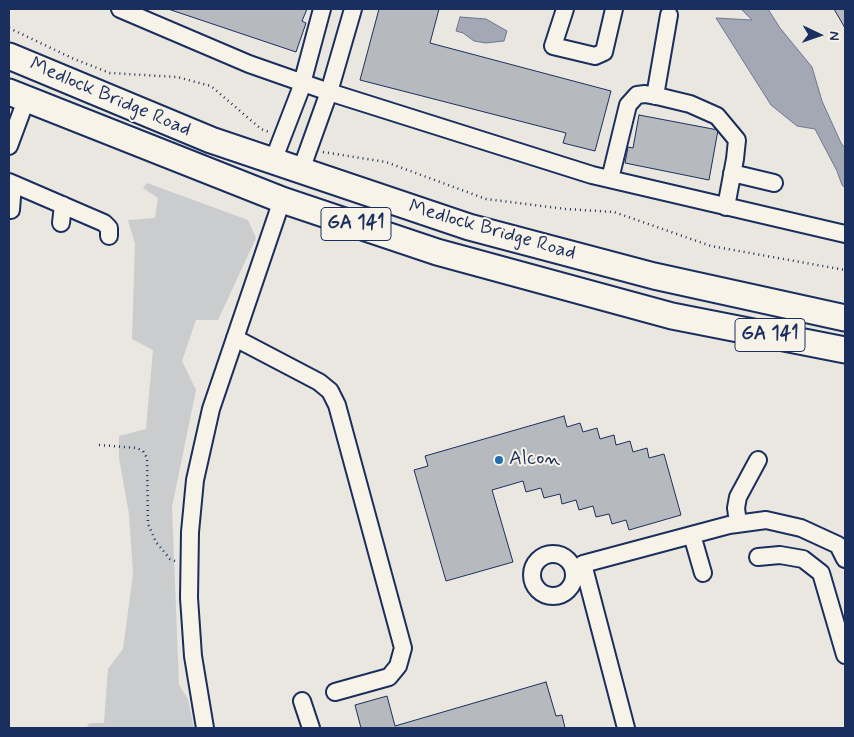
<!DOCTYPE html>
<style>
body{margin:0}
#map{position:relative;width:854px;height:737px;overflow:hidden;background:#eae7e0;font-family:Mynerve,sans-serif}
canvas{display:block}
.frame{position:absolute;inset:0;border:10px solid #1b2f5e;pointer-events:none}
.north{position:absolute;left:794px;top:10px;width:50px;height:50px;-webkit-text-stroke:4px #f7f3e8;paint-order:stroke;rotate:93deg;font-size:14px;font-weight:700;line-height:20px;text-align:center;color:#1b2f5e}
.north::after{content:'';display:block;margin:auto;width:18px;height:22px;background:#1b2f5e;clip-path:polygon(50% 0,100% 100%,50% 72%,0 100%)}
</style>
<div id="map">
<canvas width="854" height="737"></canvas>
<div class="frame"></div>
<div class="north">N</div>
</div>
<script>
const ctx = document.querySelector('canvas').getContext('2d');
ctx.lineJoin = 'round';
function paint(path, color) { ctx.fillStyle = color; ctx.fill(path, 'evenodd'); }
const poly = rows => new Path2D(rows.map(r => 'M' + r).join(''));
function trace(path, color, width, dash) { ctx.strokeStyle = color; ctx.lineWidth = width; ctx.lineCap = dash ? 'butt' : 'round'; ctx.setLineDash(dash || []); ctx.stroke(path); }
function write(font, color, halo, rows, align = 'center') {
  ctx.font = font + ' Mynerve,sans-serif'; ctx.lineWidth = 4; ctx.setLineDash([]); ctx.textBaseline = 'middle'; ctx.strokeStyle = halo; ctx.fillStyle = color; for (const [text, x, y, turn = 0] of rows) {
    ctx.save(); ctx.translate(x, y); ctx.rotate((+turn || 0) * Math.PI / 180); ctx.textAlign = isNaN(turn) ? turn : align; if (halo) ctx.strokeText(text, 0, 0); ctx.fillText(text, 0, 0); ctx.restore();
  }
}
const green = poly([
 [147,183,248,220,256,238,218,320,196,320,182,361,196,390,172,507,179,685,188,699,194,728,87,728,88,724,91,723,104,723,108,669,123,649,133,574,129,514,119,458,119,436,146,429,153,350,132,339,135,244,128,220,155,218,158,198,143,188]
]);
const water = poly([
 [741,9,768,9,780,28,812,67,822,101,841,143,845,148,845,188,842,185,837,171,815,129,797,126,771,105,716,18,752,20,741,9],
 [460,17,486,19,507,31,504,41,486,43,474,41,463,33,456,31,460,17]
]);
const building = poly([
 [168,9,307,9,302,21,306,23,296,52,168,9],
 [379,9,439,9,430,43,611,91,595,151,563,143,566,133,360,80,379,9],
 [834,9,845,9,845,28,834,9],
 [639,115,718,130,709,180,625,163,628,147,633,148,639,115],
 [564,416,567,427,580,423,583,432,597,428,600,439,614,435,616,445,630,441,633,452,647,448,649,458,664,454,681,515,629,530,626,520,612,524,609,514,596,517,593,506,579,510,576,500,562,504,560,494,544,498,541,488,526,492,523,481,492,490,513,562,446,581,414,470,428,466,425,456,564,416],
 [546,682,556,716,562,715,565,728,361,728,355,705,387,696,395,726,546,682]
]);
const path = poly([
 [9,28,74,59,110,73,177,77,211,86,261,129,269,132],
 [323,152,386,162,486,199,566,209,614,212,711,246,845,270],
 [99,445,137,448,143,451,147,458,148,524,156,542,170,559,175,561]
]);
const minor = poly([
 [120,9,249,64,329,92,592,175,845,234],
 [565,9,553,46,595,56,604,52,614,9],
 [655,96,669,15],
 [9,146,26,100],
 [273,161,300,91,322,9],
 [301,170,329,92,353,9],
 [732,173,774,183],
 [610,179,628,105,637,95,645,94,661,97,690,104,717,116,737,140,735,159,726,207],
 [9,182,104,223,109,228,109,236],
 [11,210,13,184],
 [61,223,63,205],
 [235,338,319,382,330,391,337,405,403,648,398,666,389,677,335,692],
 [738,523,736,508,738,497,758,460],
 [692,535,703,573],
 '532 575a21 21 0 1 1 42 0a21 21 0 1 1-42 0Z',
 [758,557,780,555,803,559,821,573,845,655],
 [302,701,311,728],
 [205,728,193,656,189,598,190,532,195,480,211,409,282,200],
 [626,728,583,564,729,525,766,520,801,528,838,545,845,559]
]);
const highway = poly([
 [9,56,211,140,469,227,654,276,845,318],
 [9,92,282,200,437,252,672,316,845,350]
]);
const markers = [
 [499,460,5,"#1f6fb2"]
];
const shields = [
 [356,224,70],
 [770,335,70]
];
const shieldNames = [
 ["GA 141",356,224],
 ["GA 141",770,335]
];
const streetNames = [
 ["Medlock Bridge Road",110,98,23],
 ["Medlock Bridge Road",492,231,16]
];
const poiNames = [
 ["Alcon",509,460]
];
paint(green, '#cbcccd');
paint(water, '#a3a8b4');
trace(water, '#6d7892', 1);
paint(building, '#b6babf');
trace(building, '#1b2f5e', 1);
trace(minor, '#1b2f5e', 20);
trace(highway, '#1b2f5e', 29);
trace(path, '#1b2f5e', 2.5, [1, 4]);
trace(minor, '#f7f3e8', 16);
trace(highway, '#f7f3e8', 25);
for (const [x, y, r, color] of markers) { const dot = new Path2D(); dot.arc(x, y, r, 0, 2 * Math.PI); ctx.fillStyle = color; ctx.fill(dot); trace(dot, '#f7f3e8', 2); }
for (const [x, y, w] of shields) { const box = new Path2D(); box.roundRect(x - w / 2, y - 16.5, w, 33, 4); ctx.fillStyle = '#f7f3e8'; ctx.fill(box); trace(box, '#1b2f5e', 1); }
write('bold 19px', '#1b2f5e', null, shieldNames);
write('20px', '#1b2f5e', '#f7f3e8', streetNames);
write('20px', '#1b2f5e', '#f7f3e8', poiNames, 'left');
</script>
